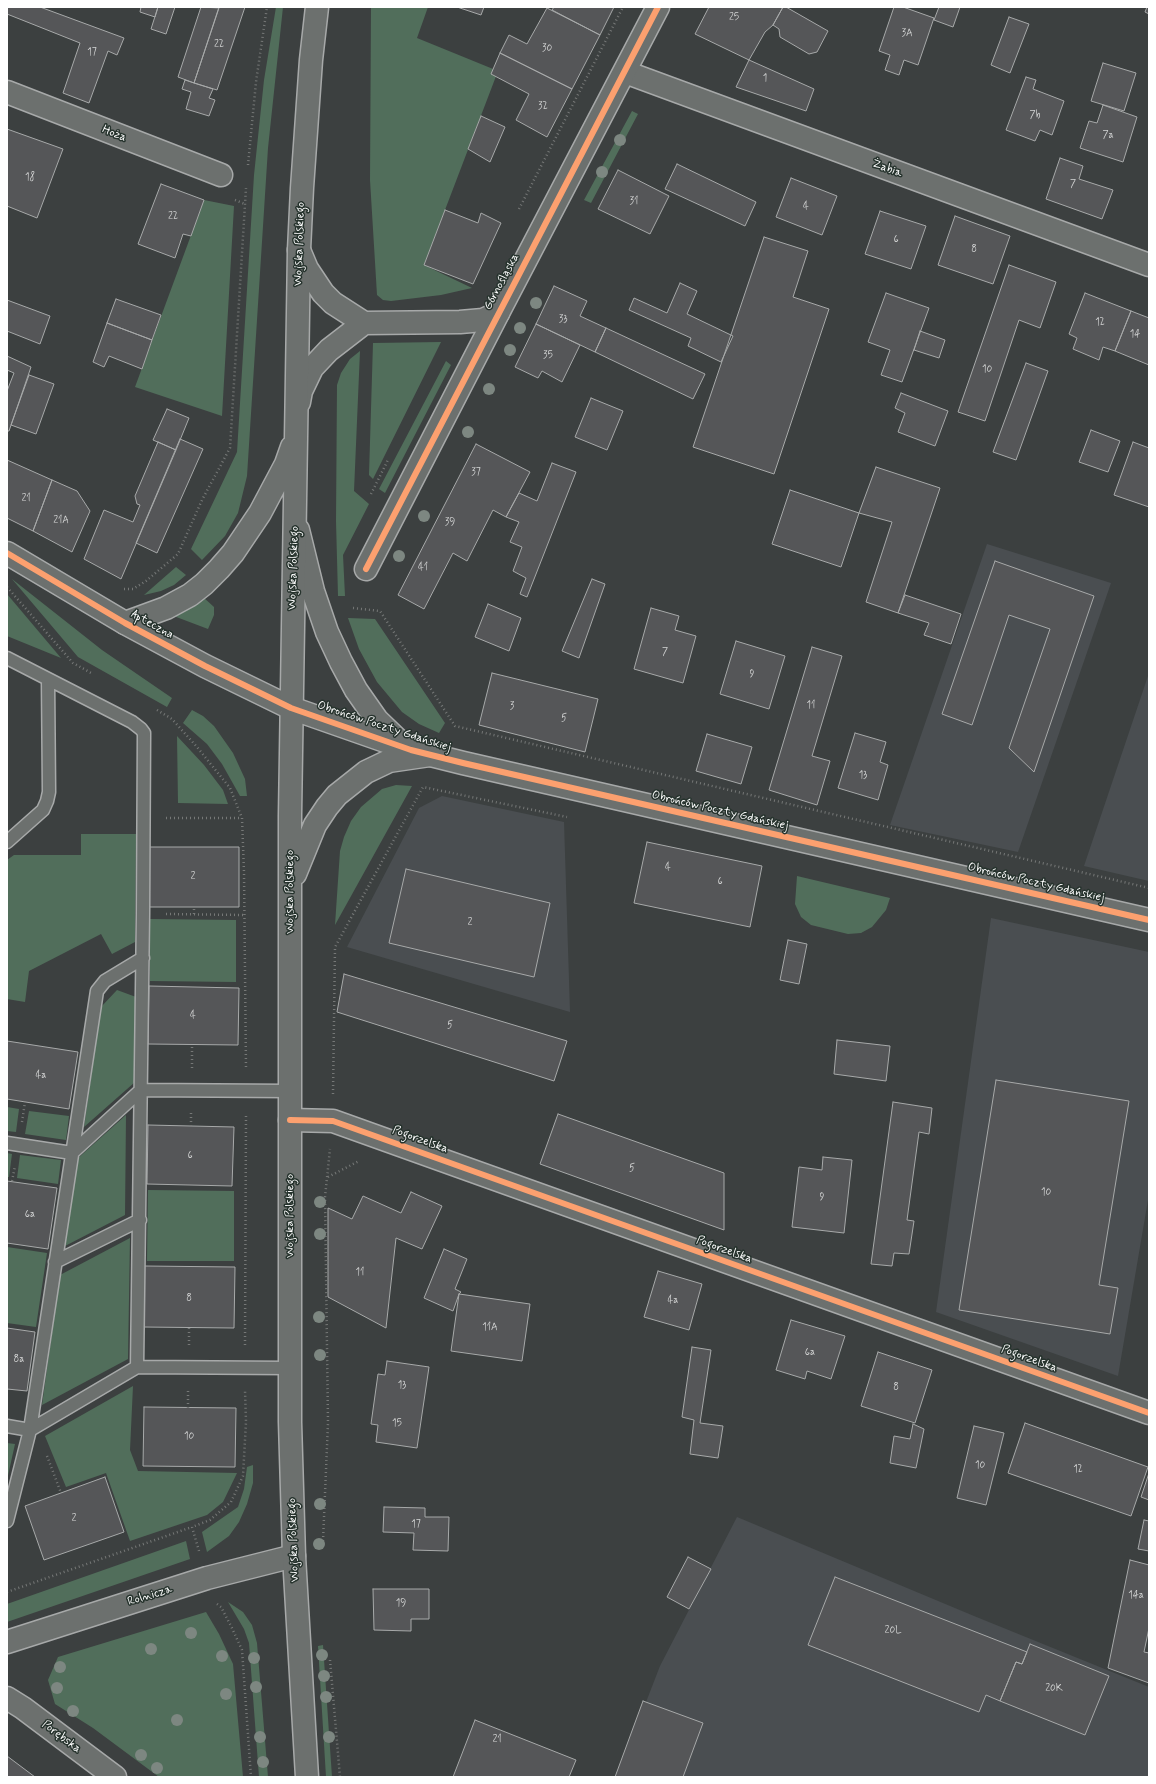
<!DOCTYPE html>
<meta charset="utf-8">
<style>
body{margin:0}
#map{position:relative;width:1156px;height:1784px;overflow:hidden;background:#3c4040;font-family:Mynerve,sans-serif}
canvas{display:block}
.frame{position:absolute;inset:0;border:8px solid #fff;pointer-events:none}
</style>
<div id="map">
<canvas width="1156" height="1784"></canvas>
<div class="frame"></div>
</div>
<script>
const ctx = document.querySelector('canvas').getContext('2d');
ctx.lineJoin = 'round';
function paint(path, color) { ctx.fillStyle = color; ctx.fill(path, 'evenodd'); }
const poly = rows => new Path2D(rows.map(r => 'M' + r).join(''));
function trace(path, color, width, dash) { ctx.strokeStyle = color; ctx.lineWidth = width; ctx.lineCap = dash ? 'butt' : 'round'; ctx.setLineDash(dash || []); ctx.stroke(path); }
function write(font, color, halo, rows, align = 'center') {
  ctx.font = font + ' Mynerve,sans-serif'; ctx.lineWidth = 3; ctx.setLineDash([]); ctx.textBaseline = 'middle'; ctx.strokeStyle = halo; ctx.fillStyle = color; for (const [text, x, y, turn = 0] of rows) {
    ctx.save(); ctx.translate(x, y); ctx.rotate((+turn || 0) * Math.PI / 180); ctx.textAlign = isNaN(turn) ? turn : align; if (halo) ctx.strokeText(text, 0, 0); ctx.fillText(text, 0, 0); ctx.restore();
  }
}
const built = poly([
 [987,544,1111,583,1018,852,890,825],
 [1149,673,1149,881,1084,866],
 [442,796,564,822,570,1012,347,947,419,808],
 [991,918,1149,952,1149,1194,1118,1376,936,1312],
 [737,1517,974,1616,1149,1687,1149,1777,617,1777,660,1666]
]);
const green = poly([
 [276,7,283,7,268,148,247,476,238,513,225,536,202,560,191,549,237,452,254,175,264,80],
 [371,7,428,7,417,38,498,71,424,265,472,288,441,295,391,301,383,300,377,295,370,180],
 [632,111,638,114,591,203,584,200],
 [204,200,234,206,222,416,135,387],
 [441,342,373,479,369,475,373,343],
 [360,351,354,491,369,504,343,555,345,596,338,596,336,521,337,385,341,373,350,359],
 [446,361,451,365,385,493,379,489],
 [176,567,186,575,174,585,161,591,144,595],
 [12,579,102,650,172,698,167,707,78,657],
 [7,594,61,658,7,636],
 [203,597,214,607,214,615,208,629,171,615],
 [348,618,375,619,445,723,439,733,419,724,402,712,377,682,359,649],
 [192,710,203,716,214,726,233,753,245,779,247,796,240,796,222,764,207,744,183,723],
 [177,736,204,765,223,790,228,804,178,803],
 [396,785,412,786,335,925,340,851,344,837,351,821,361,807,382,789],
 [81,834,136,834,135,942,112,954,101,934,29,971,25,1002,7,999,7,860,14,855,81,855],
 [797,876,890,898,886,910,872,927,861,933,848,934,811,925,801,917,795,904],
 [150,919,236,920,236,982,150,981],
 [117,990,136,997,135,1082,84,1127,101,1007],
 [7,1107,19,1109,16,1132,7,1131],
 [29,1111,69,1116,66,1140,25,1134],
 [126,1115,125,1215,65,1246,77,1159],
 [7,1153,12,1154,9,1177,7,1177],
 [20,1155,61,1160,58,1184,17,1178],
 [148,1190,234,1191,234,1261,147,1261],
 [130,1238,128,1359,42,1405,60,1275],
 [7,1247,47,1253,36,1327,7,1323],
 [133,1386,130,1450,138,1471,237,1473,223,1502,207,1515,130,1541,106,1473,66,1487,45,1436],
 [7,1443,15,1444,7,1480],
 [253,1465,253,1483,247,1504,239,1522,229,1536,207,1552,202,1532,238,1507,244,1489,247,1467],
 [186,1541,190,1559,7,1622,7,1604],
 [228,1602,243,1612,252,1625,257,1643,268,1777,259,1777,249,1643,244,1629],
 [206,1612,219,1634,233,1664,243,1777,159,1777,93,1728,55,1704,48,1680,58,1657],
 [323,1645,332,1777,326,1777,318,1646]
]);
const building = poly([
 [7,7,40,7,124,38,117,55,108,51,89,103,63,93,80,43,7,14,7,7],
 [141,7,158,7,155,17,140,12,141,7],
 [158,7,175,7,166,34,151,29,158,7],
 [201,7,219,8,194,83,178,77,201,7],
 [219,7,245,7,217,90,194,83,219,7],
 [457,7,484,7,481,15,457,7],
 [554,7,614,7,600,35,552,10,554,7],
 [709,7,783,7,773,25,765,32,749,60,695,34,709,7],
 [783,7,786,7,828,31,817,52,809,54,780,37,779,29,773,25,783,7],
 [894,7,903,7,934,18,918,65,904,60,899,75,885,70,890,55,879,51,894,7],
 [939,7,960,7,953,27,934,20,939,7],
 [1147,7,1149,7,1149,14,1145,12,1147,7],
 [547,8,600,35,572,89,500,53,509,35,527,44,547,8],
 [1009,17,1029,24,1010,73,991,65,1009,17],
 [500,53,572,89,547,137,516,120,529,94,491,74,500,53],
 [749,60,814,89,806,111,736,87,749,60],
 [1103,63,1136,73,1124,111,1091,101,1103,63],
 [1026,77,1036,80,1033,89,1064,101,1052,135,1040,130,1035,141,1006,130,1026,77],
 [185,80,213,89,209,98,215,100,209,116,186,109,191,92,182,89,185,80],
 [1103,105,1137,117,1123,162,1080,148,1089,121,1097,123,1103,105],
 [481,116,505,127,490,162,468,149,481,116],
 [7,129,63,149,37,218,7,206,7,129],
 [1060,158,1083,166,1079,179,1113,190,1102,219,1046,199,1060,158],
 [677,164,756,202,745,226,665,189,677,164],
 [618,170,669,196,650,234,598,209,618,170],
 [791,178,837,196,822,235,776,217,791,178],
 [161,184,204,200,191,236,183,234,175,258,138,244,161,184],
 [445,210,478,223,481,213,501,223,473,284,424,265,445,210],
 [880,211,926,226,911,269,865,254,880,211],
 [955,216,1010,236,993,284,938,265,955,216],
 [764,237,808,251,793,297,829,309,774,474,693,447,764,237],
 [1009,265,1056,282,1040,328,1019,320,985,421,958,412,1009,265],
 [680,283,697,291,687,314,733,336,721,362,688,346,691,338,629,310,634,298,667,313,680,283],
 [554,286,587,301,580,316,606,328,595,352,536,324,554,286],
 [886,293,929,308,902,382,881,375,890,350,868,342,886,293],
 [1085,293,1131,311,1115,351,1103,347,1099,360,1073,349,1077,338,1069,334,1085,293],
 [116,299,161,315,152,340,107,323,116,299],
 [7,300,50,316,40,344,7,331,7,300],
 [1131,311,1149,318,1149,365,1115,351,1131,311],
 [107,323,152,340,142,369,109,356,104,367,93,362,107,323],
 [536,324,580,345,562,382,542,371,538,378,515,367,536,324],
 [606,328,705,374,693,399,595,352,606,328],
 [920,331,945,340,939,358,914,350,920,331],
 [7,356,31,367,9,431,7,431,7,391,14,373,7,370,7,356],
 [1026,363,1048,371,1016,460,993,452,1026,363],
 [29,375,54,384,36,434,11,425,29,375],
 [901,393,948,411,935,446,898,432,905,413,895,408,901,393],
 [591,398,623,411,607,450,575,437,591,398],
 [167,409,189,418,176,450,153,440,167,409],
 [1091,430,1120,441,1108,472,1079,462,1091,430],
 [180,439,203,449,157,553,136,543,180,439],
 [158,442,176,450,121,579,84,559,104,510,133,522,140,505,137,504,135,496,158,442],
 [1133,442,1149,448,1149,507,1114,495,1133,442],
 [476,444,530,472,506,517,493,510,467,561,453,553,424,609,398,595,476,444],
 [7,460,52,480,33,531,7,518,7,460],
 [552,463,576,472,527,597,520,594,526,578,513,571,522,547,510,542,519,522,506,517,519,493,537,501,552,463],
 [876,467,940,488,898,613,866,602,892,522,859,513,876,467],
 [52,480,77,491,90,511,72,552,33,531,52,480],
 [790,490,859,513,841,567,772,544,790,490],
 [995,561,1094,596,1034,772,1009,748,1050,629,1009,615,972,725,942,714,995,561],
 [592,579,605,584,579,658,562,651,592,579],
 [905,595,961,614,951,644,924,635,929,623,898,613,905,595],
 [488,604,521,618,509,651,475,637,488,604],
 [651,608,679,616,675,630,696,636,683,683,634,669,651,608],
 [736,641,785,656,769,709,720,694,736,641],
 [812,647,842,656,812,756,830,761,817,805,769,790,812,647],
 [492,673,598,699,585,752,479,725,492,673],
 [855,733,886,742,880,762,888,765,878,800,838,788,855,733],
 [707,734,752,747,741,784,696,771,707,734],
 [647,842,762,866,750,927,634,903,647,842],
 [148,847,239,847,239,907,148,907,148,847],
 [406,869,550,903,534,977,389,943,406,869],
 [788,940,807,944,799,984,780,980,788,940],
 [344,974,567,1041,554,1081,337,1012,344,974],
 [149,986,239,988,238,1045,148,1044,149,986],
 [837,1040,890,1046,886,1081,834,1074,837,1040],
 [7,1041,78,1052,69,1109,7,1099,7,1041],
 [996,1080,1129,1101,1099,1285,1118,1288,1110,1334,959,1310,996,1080],
 [893,1102,932,1108,929,1134,919,1132,907,1220,914,1221,909,1254,894,1253,892,1266,871,1264,893,1102],
 [558,1114,724,1173,724,1230,540,1164,558,1114],
 [148,1125,234,1127,232,1186,147,1184,148,1125],
 [823,1157,852,1160,844,1233,792,1227,799,1167,822,1170,823,1157],
 [7,1181,57,1188,48,1249,7,1243,7,1181],
 [411,1192,442,1206,422,1249,396,1238,386,1328,328,1297,328,1208,352,1219,363,1196,401,1213,411,1192],
 [444,1249,467,1259,455,1289,461,1292,459,1294,453,1311,424,1298,444,1249],
 [144,1266,235,1267,234,1328,143,1327,144,1266],
 [658,1271,702,1284,689,1330,644,1317,658,1271],
 [459,1294,530,1304,522,1361,451,1351,459,1294],
 [791,1320,845,1336,831,1379,807,1371,805,1379,776,1370,791,1320],
 [7,1328,35,1332,27,1391,7,1389,7,1328],
 [692,1347,711,1350,700,1423,723,1426,718,1458,690,1454,694,1420,682,1417,692,1347],
 [878,1352,932,1370,915,1423,861,1406,878,1352],
 [387,1361,429,1367,417,1448,376,1442,378,1425,371,1424,378,1374,385,1375,387,1361],
 [144,1407,236,1408,235,1467,143,1466,144,1407],
 [1025,1423,1148,1467,1131,1516,1008,1473,1025,1423],
 [913,1424,924,1429,916,1468,890,1463,894,1436,910,1439,913,1424],
 [974,1426,1004,1433,986,1505,957,1498,974,1426],
 [1149,1473,1149,1500,1141,1497,1149,1473],
 [105,1477,124,1532,44,1560,25,1506,105,1477],
 [384,1507,425,1508,425,1517,449,1517,448,1551,413,1550,414,1533,383,1532,384,1507],
 [1144,1520,1149,1521,1149,1551,1138,1549,1144,1520],
 [688,1557,711,1569,689,1609,667,1597,688,1557],
 [1130,1560,1149,1565,1149,1628,1144,1652,1149,1653,1149,1683,1108,1668,1130,1560],
 [835,1577,1027,1652,1022,1664,1016,1662,1000,1701,986,1695,979,1712,808,1645,835,1577],
 [373,1589,429,1589,429,1619,411,1619,411,1631,374,1630,373,1589],
 [1030,1644,1109,1676,1085,1735,1000,1701,1016,1662,1022,1664,1030,1644],
 [643,1701,703,1723,683,1777,615,1777,643,1701],
 [475,1720,576,1760,569,1777,453,1777,475,1720],
 [7,1756,35,1777,7,1777,7,1756]
]);
const path = poly([
 [248,165,256,82,267,7],
 [235,200,245,204],
 [519,209,623,7],
 [371,494,388,460],
 [7,587,73,663,93,674],
 [124,589,133,589,146,581,178,554,202,500,230,448,246,188],
 [353,608,380,611,455,726,1149,888],
 [157,710,172,719,197,747,230,788,242,818,244,872,246,1069],
 [166,818,241,818],
 [166,914,244,915],
 [194,914,194,907],
 [192,1068,192,1044],
 [333,1094,335,947,423,787,567,817],
 [22,1122,25,1102],
 [191,1126,191,1113],
 [328,1177,359,1161],
 [12,1181,15,1166],
 [189,1345,189,1327],
 [245,1345,246,1114],
 [188,1408,188,1390],
 [47,1456,61,1493],
 [323,1541,328,1423,325,1197,330,1149],
 [199,1551,192,1527,210,1520,231,1502,243,1476,246,1422,245,1390],
 [7,1592,192,1527],
 [217,1604,221,1607,231,1626,242,1650,251,1777],
 [330,1660,340,1777]
]);
const service = poly([
 [7,658,132,722,141,729,144,733,143,914,137,1367],
 [7,842,43,810,47,801,49,792,48,679],
 [7,1143,72,1153,141,1090,290,1091],
 [55,1262,140,1220],
 [7,1426,30,1430,137,1367,290,1368],
 [7,1521,30,1430,97,991,105,981,143,958]
]);
const minor = poly([
 [625,72,1149,265],
 [7,92,221,175],
 [366,569,498,313],
 [290,1120,333,1121,1149,1413],
 [7,1698,23,1708,115,1777]
]);
const tertiary = poly([
 [299,250,307,269,323,293,333,303,364,323,460,322,483,320,498,313,658,7],
 [299,402,301,391,312,368,329,350,364,323],
 [298,530,313,591,327,632,341,662,356,690,377,720,402,744],
 [7,553,125,623,205,666,291,708,411,750,463,763,1149,920],
 [7,1642,207,1578,294,1556]
]);
const secondary = poly([
 [125,623,166,608,190,595,204,584,219,569,233,553,260,513,286,464,292,447],
 [295,874,315,825,327,807,337,795,366,772,389,761,430,755],
 [307,1777,294,1556,290,1422,290,815,299,250,302,188,311,60,317,7]
]);
const cycleway = poly([
 [7,553,125,623,205,666,291,708,411,750,463,763,1149,920],
 [366,569,658,7],
 [290,1120,333,1121,1149,1413]
]);
const trees = [
 [620,140],
 [602,172],
 [536,303],
 [520,328],
 [510,350],
 [489,389],
 [468,432],
 [424,516],
 [399,556],
 [320,1202],
 [320,1234],
 [319,1317],
 [320,1355],
 [320,1504],
 [319,1544],
 [191,1633],
 [151,1649],
 [322,1655],
 [222,1656],
 [254,1658],
 [60,1667],
 [324,1676],
 [256,1687],
 [57,1688],
 [226,1694],
 [326,1697],
 [73,1711],
 [177,1720],
 [260,1737],
 [329,1737],
 [141,1755],
 [263,1762],
 [157,1768]
];
const numberNames = [
 ["25",734,18],
 ["3A",907,34],
 ["22",219,45],
 ["30",547,49],
 ["17",92,53],
 ["1",765,79],
 ["32",543,107],
 ["7b",1035,116],
 ["7a",1108,136],
 ["18",30,178],
 ["7",1073,185],
 ["31",634,202],
 ["4",806,207],
 ["22",173,217],
 ["6",896,240],
 ["8",974,250],
 ["33",563,320],
 ["12",1100,323],
 ["14",1135,335],
 ["35",548,356],
 ["10",987,370],
 ["37",476,473],
 ["21",26,499],
 ["21A",61,521],
 ["39",450,523],
 ["41",423,568],
 ["7",665,653],
 ["9",752,675],
 ["11",811,706],
 ["3",512,707],
 ["5",564,719],
 ["13",863,776],
 ["4",668,868],
 ["2",193,877],
 ["6",720,882],
 ["2",470,923],
 ["4",193,1016],
 ["5",450,1026],
 ["4a",41,1076],
 ["6",190,1156],
 ["5",632,1169],
 ["10",1046,1193],
 ["9",822,1198],
 ["6a",30,1215],
 ["11",360,1273],
 ["8",189,1299],
 ["4a",673,1301],
 ["11A",490,1328],
 ["6a",810,1353],
 ["8a",19,1360],
 ["13",402,1386],
 ["8",896,1388],
 ["15",397,1424],
 ["10",189,1437],
 ["10",980,1466],
 ["12",1078,1470],
 ["2",74,1519],
 ["17",416,1525],
 ["14a",1136,1596],
 ["19",401,1604],
 ["20L",893,1631],
 ["20K",1054,1689],
 ["21",497,1740]
];
const streetNames = [
 ["Hoża",114,134,21],
 ["Żabia",887,169,20],
 ["Wojska Polskiego",300,244,-88],
 ["Górnośląska",502,282,-62],
 ["Wojska Polskiego",294,568,-88],
 ["Apteczna",152,625,29],
 ["Obrońców Poczty Gdańskiej",384,727,18],
 ["Obrońców Poczty Gdańskiej",720,811,13],
 ["Obrońców Poczty Gdańskiej",1036,883,13],
 ["Wojska Polskiego",290,892,-90],
 ["Pogorzelska",420,1140,20],
 ["Wojska Polskiego",290,1216,-90],
 ["Pogorzelska",724,1250,20],
 ["Pogorzelska",1029,1359,20],
 ["Wojska Polskiego",294,1540,-92],
 ["Rolnicza",150,1596,-17],
 ["Porębska",61,1737,37]
];
paint(built, '#4a4e51');
paint(green, '#516e5b');
paint(building, '#555658');
trace(building, '#a7a9a9', 1);
trace(service, '#a7a9a9', 15);
trace(minor, '#a7a9a9', 25);
trace(tertiary, '#a7a9a9', 25);
trace(secondary, '#a7a9a9', 25);
trace(path, '#767877', 2.5, [1, 3]);
trace(service, '#6c706e', 12);
trace(minor, '#6c706e', 22);
trace(tertiary, '#6c706e', 22);
trace(secondary, '#6c706e', 22);
trace(cycleway, '#fca06f', 6);
ctx.fillStyle = '#7d8781';
for (const [x, y] of trees) { ctx.beginPath(); ctx.arc(x, y, 6, 0, 2 * Math.PI); ctx.fill(); }
write('10px', '#d4d5d5', null, numberNames);
write('12px', '#fff', '#26332d', streetNames);
</script>
